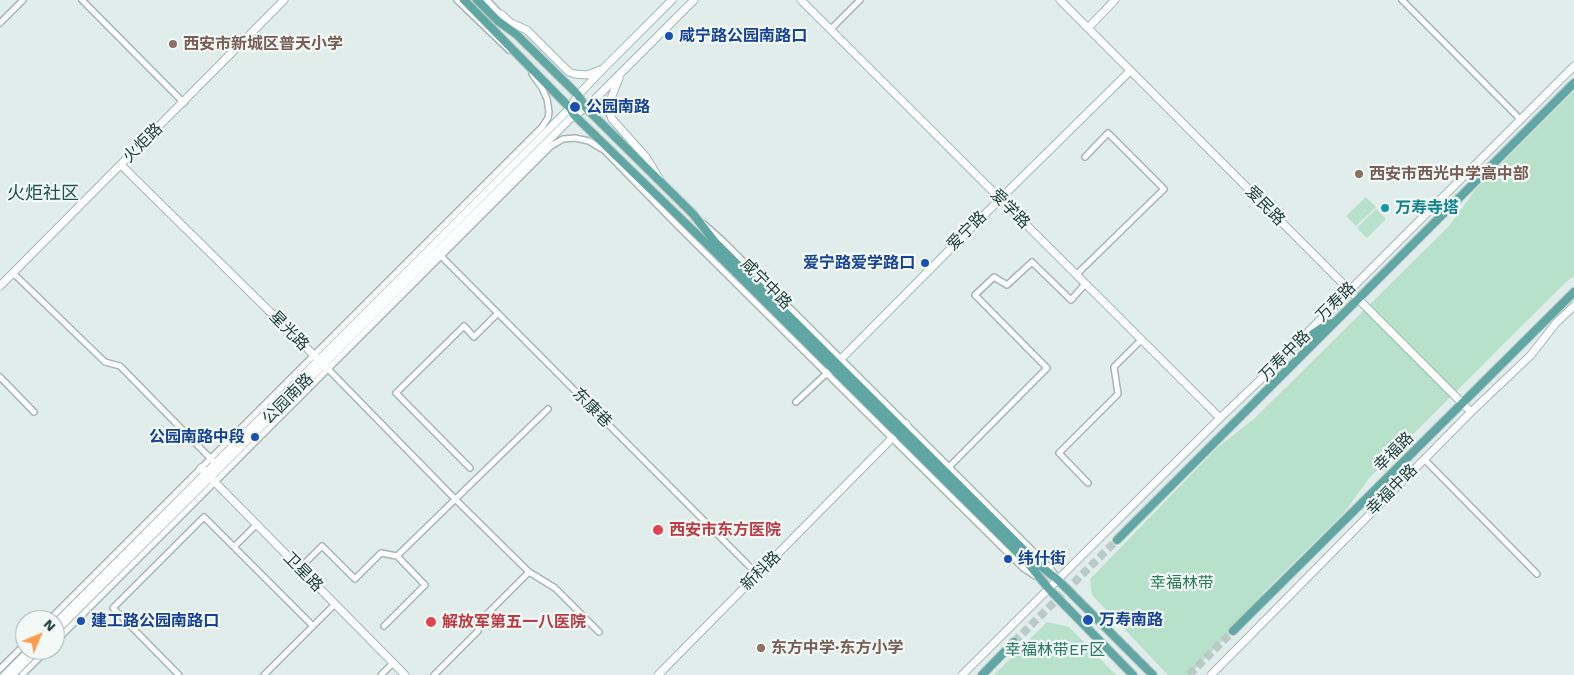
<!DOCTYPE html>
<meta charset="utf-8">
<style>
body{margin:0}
#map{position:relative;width:1574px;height:675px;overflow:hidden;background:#e1edea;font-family:"Work Sans",sans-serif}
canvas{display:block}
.north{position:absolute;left:15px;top:610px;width:50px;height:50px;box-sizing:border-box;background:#f2f9f7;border:1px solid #9eafad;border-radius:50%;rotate:45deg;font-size:14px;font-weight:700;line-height:20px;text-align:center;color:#1f403d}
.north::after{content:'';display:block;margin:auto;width:18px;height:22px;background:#ff9b4d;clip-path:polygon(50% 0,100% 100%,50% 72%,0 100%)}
</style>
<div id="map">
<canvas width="1574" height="675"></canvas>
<div class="north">N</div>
</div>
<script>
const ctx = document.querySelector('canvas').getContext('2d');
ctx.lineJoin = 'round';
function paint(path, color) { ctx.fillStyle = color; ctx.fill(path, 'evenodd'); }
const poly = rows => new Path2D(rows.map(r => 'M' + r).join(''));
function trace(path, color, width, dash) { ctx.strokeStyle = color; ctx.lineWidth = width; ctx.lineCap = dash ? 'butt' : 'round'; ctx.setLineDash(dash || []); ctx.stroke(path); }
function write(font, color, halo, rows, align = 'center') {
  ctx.font = font + ' "Work Sans","Noto Sans SC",sans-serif'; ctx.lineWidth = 4.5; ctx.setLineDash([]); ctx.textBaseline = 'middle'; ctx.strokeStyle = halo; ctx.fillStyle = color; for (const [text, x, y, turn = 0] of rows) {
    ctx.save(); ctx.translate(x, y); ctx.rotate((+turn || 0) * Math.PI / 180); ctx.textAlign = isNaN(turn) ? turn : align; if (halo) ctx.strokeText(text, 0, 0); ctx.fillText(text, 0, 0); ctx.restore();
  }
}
const green = poly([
 [1574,91,1574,276,1566,282,1370,477,1344,513,1263,593,1263,600,1189,675,1168,675,1092,595,1090,579,1217,448,1255,418,1449,226,1475,190],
 [1366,197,1376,207,1356,226,1346,216],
 [1376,209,1386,219,1367,238,1357,228],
 [1047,622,1069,627,1116,675,994,675]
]);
const primaryTunnel = poly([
 [1014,642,1117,540],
 [1189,675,1233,631]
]);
const street = poly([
 [82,0,184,103],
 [457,0,509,50],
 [487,0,502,16],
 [1402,0,1521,120],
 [0,23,23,0],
 [831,29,860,0],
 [600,146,679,227,1023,568,1035,576],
 [704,224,723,241,1050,568,1055,575],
 [439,254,757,574],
 [13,273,105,362,120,366,213,461],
 [1076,275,1164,189,1108,133,1085,157],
 [328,369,455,499,529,572,555,588,599,632],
 [0,377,34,412],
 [796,402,827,373],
 [1424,459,1537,574],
 [949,467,1047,368,975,295,994,277,1007,285,1032,262,1071,300,1085,284],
 [470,468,396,393,464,326,474,337,498,313],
 [1088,483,1059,453,1118,394,1114,367,1141,340],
 [234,547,256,525],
 [300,568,322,546,355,579,381,553,397,556,548,409],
 [49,620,542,127,548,118,549,112,547,99,542,88,532,74],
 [384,626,425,585,397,556],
 [55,642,551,146,563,139,575,138,589,141,602,149],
 [0,669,25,644],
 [22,675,47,650],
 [179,675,113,608,204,517,313,626],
 [264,675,335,604],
 [381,675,393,663],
 [434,675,478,631,478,623,529,572]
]);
const secondary = poly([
 [801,0,1220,418],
 [1060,0,1471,412],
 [501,14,511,23,527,30,569,72,575,74,587,75,600,70],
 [1088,28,1115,0],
 [619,78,610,101,609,111,612,119,646,157,659,178],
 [121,165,328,369],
 [0,286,284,0],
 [827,373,1000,199,1130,71],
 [201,468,405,675],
 [55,624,570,108,578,95,605,67,672,0],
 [55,632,574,115,586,108,694,0],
 [5,675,30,650],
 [12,675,37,650],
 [658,675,906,424],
 [962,675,1220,418,1259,381,1574,66],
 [1211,675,1471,412,1531,355,1556,323,1574,306]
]);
const primary = poly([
 [464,0,570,108,574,115,711,248,1027,562,1049,589,1133,675],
 [477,0,498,21,516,34,578,95,586,108,693,214,715,242,1038,564,1058,580,1153,675],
 [1296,345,1329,323],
 [1117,540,1574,83],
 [1233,631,1574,292],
 [982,675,1014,642]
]);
const markers = [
 [669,36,5,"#1a4fb4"],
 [173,44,5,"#8d6e63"],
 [575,107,6,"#1a4fb4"],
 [1359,174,5,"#8d6e63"],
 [1385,208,5,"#0f9aa8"],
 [925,263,5,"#1a4fb4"],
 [255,437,5,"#1a4fb4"],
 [658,530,6,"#e0444e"],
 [1008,559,5,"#1a4fb4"],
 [1088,620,6,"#1a4fb4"],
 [81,621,5,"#1a4fb4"],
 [431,622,6,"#e0444e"],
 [761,648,5,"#8d6e63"]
];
const transitNames = [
 ["咸宁路公园南路口",679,36],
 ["公园南路",586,107],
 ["爱宁路爱学路口",915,263,"right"],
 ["公园南路中段",245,437,"right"],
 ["纬什街",1018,559],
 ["万寿南路",1099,620],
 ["建工路公园南路口",91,621]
];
const educationNames = [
 ["西安市新城区普天小学",183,44],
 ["西安市西光中学高中部",1369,174],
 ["东方中学·东方小学",771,648]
];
const streetNames = [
 ["火炬路",143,143,-45],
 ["爱民路",1265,206,45],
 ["爱学路",1010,209,45],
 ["爱宁路",967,231,-45],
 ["咸宁中路",766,284,45],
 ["万寿路",1336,302,-45],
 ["星光路",289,331,45],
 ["万寿中路",1285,356,-45],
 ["公园南路",288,399,-45],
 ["东康巷",592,408,45],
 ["幸福路",1394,452,-45],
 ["幸福中路",1392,490,-45],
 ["新科路",761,571,-45],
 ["卫星路",303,572,45]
];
const cultureNames = [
 ["万寿寺塔",1395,208]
];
const healthNames = [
 ["西安市东方医院",669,530],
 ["解放军第五一八医院",442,622]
];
const parkNames = [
 ["幸福林带",1182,583],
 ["幸福林带EF区",1055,650]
];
const neighbourhoodNames = [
 ["火炬社区",43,194]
];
paint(green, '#b7e1ca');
trace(primaryTunnel, '#bacac7', 8, [8, 4]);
trace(street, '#a3b6b3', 8);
trace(secondary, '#9ebab5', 9);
trace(primary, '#c0cac9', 10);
trace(street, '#fff', 5);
trace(secondary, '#fff', 7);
trace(primary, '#60a7a3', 8);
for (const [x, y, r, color] of markers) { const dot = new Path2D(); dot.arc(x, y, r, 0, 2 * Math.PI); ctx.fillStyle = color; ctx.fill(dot); trace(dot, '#f2f9f7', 2); }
write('bold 16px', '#164399', '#f2f9f7', transitNames, 'left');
write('bold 16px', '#785e54', '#f2f9f7', educationNames, 'left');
write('16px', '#1f403d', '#f2f9f7', streetNames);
write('bold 16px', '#0d838f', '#f2f9f7', cultureNames, 'left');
write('bold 16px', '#be3a42', '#f2f9f7', healthNames, 'left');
write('16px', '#257b57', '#f2f9f7', parkNames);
write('18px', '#195451', '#f2f9f7', neighbourhoodNames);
</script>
